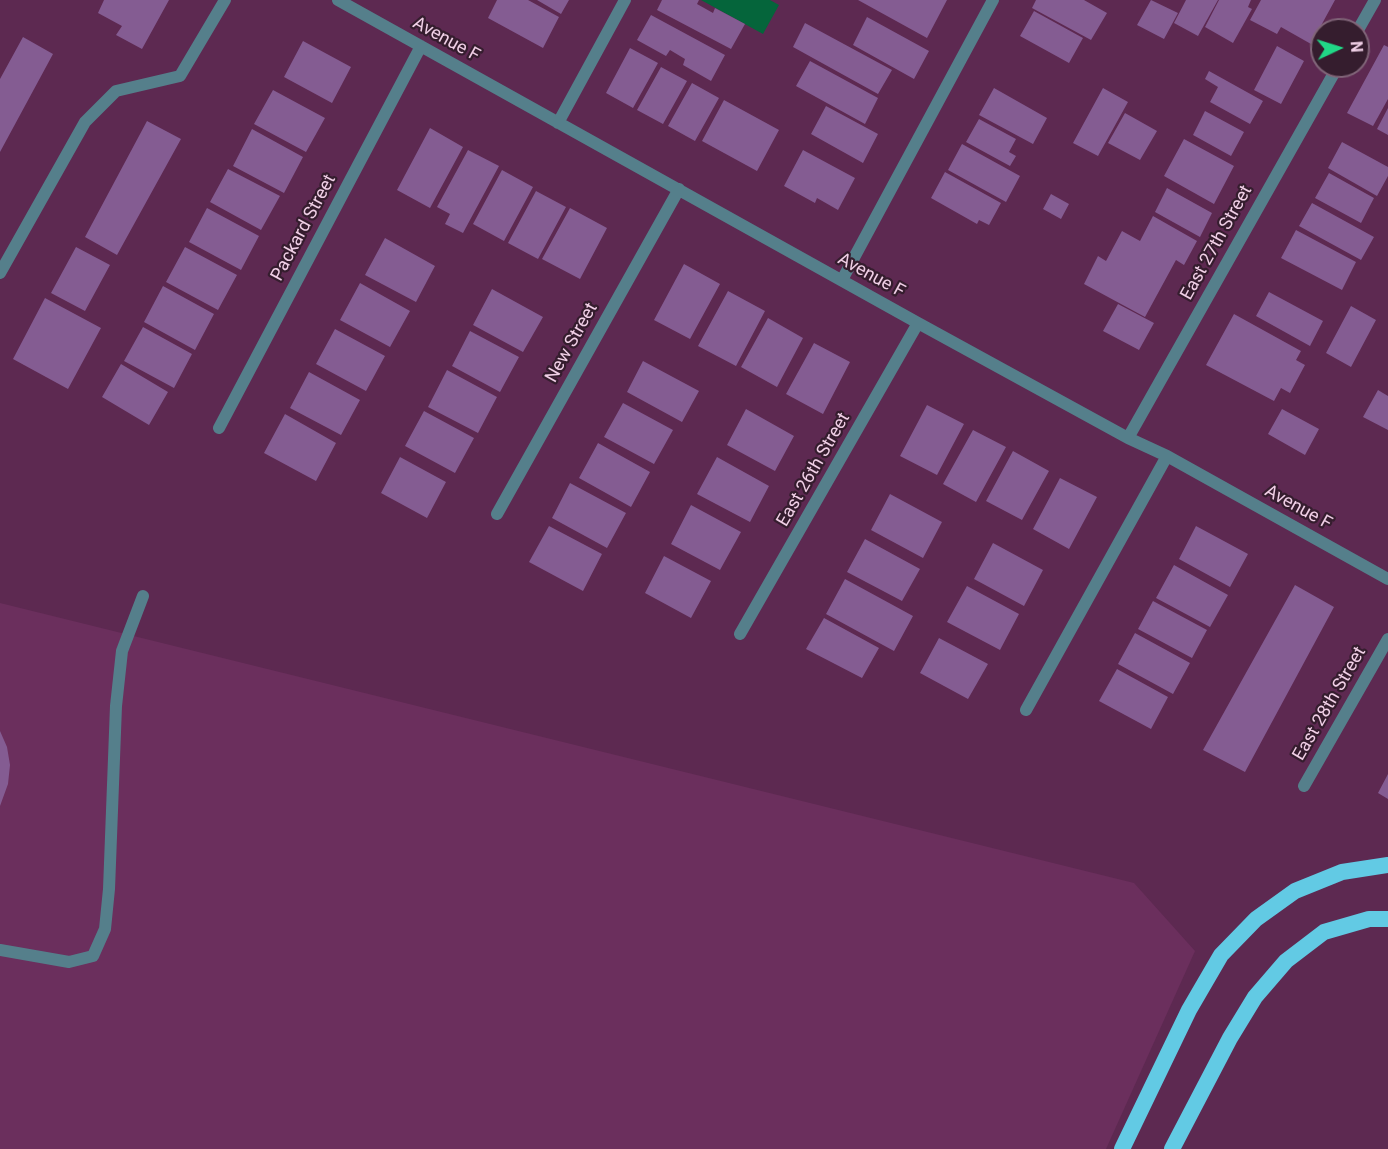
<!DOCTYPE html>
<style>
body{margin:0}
#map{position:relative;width:1388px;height:1149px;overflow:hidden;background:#5d2951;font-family:Roboto,sans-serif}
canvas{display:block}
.north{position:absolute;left:1310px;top:18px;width:60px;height:60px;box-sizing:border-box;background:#351d2e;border:2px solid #806478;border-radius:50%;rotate:86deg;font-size:16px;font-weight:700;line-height:24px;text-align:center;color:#f0cfe6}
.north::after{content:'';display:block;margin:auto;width:21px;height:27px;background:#21d887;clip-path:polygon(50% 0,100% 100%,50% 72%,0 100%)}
</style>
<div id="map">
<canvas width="1388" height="1149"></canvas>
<div class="north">N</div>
</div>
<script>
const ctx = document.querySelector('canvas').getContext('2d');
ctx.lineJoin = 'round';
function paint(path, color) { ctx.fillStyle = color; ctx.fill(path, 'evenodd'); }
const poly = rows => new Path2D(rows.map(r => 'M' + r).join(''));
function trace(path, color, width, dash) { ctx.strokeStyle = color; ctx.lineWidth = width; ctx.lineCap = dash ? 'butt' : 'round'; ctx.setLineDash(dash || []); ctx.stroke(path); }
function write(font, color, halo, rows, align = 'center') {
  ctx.font = font + ' Roboto,sans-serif'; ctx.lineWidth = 4.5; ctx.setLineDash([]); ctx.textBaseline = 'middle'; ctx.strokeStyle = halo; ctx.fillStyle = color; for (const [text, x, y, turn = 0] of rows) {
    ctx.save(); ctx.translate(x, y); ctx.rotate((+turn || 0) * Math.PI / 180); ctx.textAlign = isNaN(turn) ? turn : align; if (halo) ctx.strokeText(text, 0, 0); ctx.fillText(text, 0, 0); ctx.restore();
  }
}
const built = poly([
 [0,603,1134,883,1195,951,1106,1149,0,1149]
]);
const green = poly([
 [701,0,770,0,779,5,763,34]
]);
const building = poly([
 [104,0,169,0,142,49,116,35,122,26,98,13],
 [497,0,528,0,559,17,543,48,488,18],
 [537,0,569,0,561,14],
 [662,0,699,0,697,4,713,13,715,8,745,24,731,49,657,10],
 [858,0,947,0,927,38],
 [1036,0,1084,0,1107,13,1091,40,1032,8],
 [1151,0,1178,13,1164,39,1137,25],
 [1186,0,1218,0,1198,36,1174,23],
 [1219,0,1251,0,1248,7,1252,9,1233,43,1205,27],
 [1261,0,1335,0,1311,44,1281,27,1277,34,1250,20],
 [1034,11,1083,38,1069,63,1020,36],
 [651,15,725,55,711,81,683,65,685,59,670,50,666,56,637,40],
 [867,17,929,51,914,79,853,45],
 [805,23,892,70,878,94,793,47],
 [23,37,53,54,0,152,0,79],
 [303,41,351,67,332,103,284,77],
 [1384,45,1388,47,1388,99,1373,126,1347,113],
 [1277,46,1304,61,1281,104,1254,90],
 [630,48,658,63,633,108,606,93],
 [810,61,878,98,865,124,796,86],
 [661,67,687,81,663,124,637,110],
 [1209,71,1263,101,1250,124,1210,102,1218,87,1205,79],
 [692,83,719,98,695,141,668,126],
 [994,88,1047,118,1033,144,979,115],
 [1103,88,1128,102,1098,156,1073,143],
 [273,90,325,118,306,152,254,124],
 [724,100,779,130,757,171,702,141],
 [826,106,878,134,863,163,811,134],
 [1388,108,1388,135,1377,129],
 [1205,111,1244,132,1231,156,1193,135],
 [1125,113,1157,131,1140,160,1108,143],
 [979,119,1016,139,1009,152,1016,156,1010,166,966,142],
 [147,121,181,139,117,255,85,237],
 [430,128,463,147,430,208,397,190],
 [252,129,303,157,284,193,233,166],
 [1184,139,1234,166,1214,204,1164,176],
 [1342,142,1388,167,1388,176,1377,196,1328,168],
 [962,144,1020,176,1006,202,948,170],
 [468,150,499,166,463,233,445,224,450,214,437,207],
 [803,150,855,178,838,210,817,198,815,203,784,186],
 [228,169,280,196,261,230,210,202],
 [502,170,533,187,504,241,473,224],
 [945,172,1001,203,989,225,979,220,977,224,931,198],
 [1329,173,1374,198,1361,223,1315,198],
 [1167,188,1212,213,1200,237,1155,212],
 [536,191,566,207,538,259,508,243],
 [1051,194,1069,204,1061,219,1043,209],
 [1312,203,1374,237,1361,260,1299,226],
 [207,208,259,236,241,270,189,242],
 [570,208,607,228,580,279,542,259],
 [1153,216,1197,241,1184,265,1176,260,1145,317,1084,284,1098,256,1106,261,1122,231,1140,241],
 [1296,230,1356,262,1342,290,1281,258],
 [385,238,435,266,416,302,365,275],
 [76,247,110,265,85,311,51,293],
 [185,247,237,275,218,310,166,282],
 [684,264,720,284,690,339,654,320],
 [360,283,410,311,390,347,340,320],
 [163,286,214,314,195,350,144,322],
 [492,289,543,317,523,352,473,325],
 [728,291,765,311,736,366,698,346],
 [1269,292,1323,321,1310,346,1256,316],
 [45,298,101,328,68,389,13,359],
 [1118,304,1154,323,1139,350,1103,331],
 [1351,306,1376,320,1351,367,1326,353],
 [1234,314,1301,351,1296,360,1305,365,1290,393,1281,388,1274,401,1206,365],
 [768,318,803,338,777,387,741,367],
 [143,327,192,354,174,388,124,361],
 [335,329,385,356,366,391,316,364],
 [470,331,519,357,500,392,452,366],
 [814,343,850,362,823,414,786,394],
 [643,361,699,391,682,422,627,392],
 [121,364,168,392,149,425,102,397],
 [447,370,497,397,478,433,428,407],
 [309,372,360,400,341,435,290,408],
 [1378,390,1388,396,1388,430,1363,417],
 [623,403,673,430,654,464,604,437],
 [927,405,964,424,937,475,900,456],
 [746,409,794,436,775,471,727,445],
 [1282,409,1319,429,1305,455,1268,434],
 [424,411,474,438,455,473,405,446],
 [285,414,336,443,316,481,264,453],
 [973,430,1006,447,976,502,943,484],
 [598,443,650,472,631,507,579,478],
 [1013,451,1049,471,1022,520,986,501],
 [400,457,446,482,427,518,381,493],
 [717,457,769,486,750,522,697,494],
 [1060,478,1097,497,1069,549,1033,529],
 [570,483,626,513,607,548,552,518],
 [890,494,942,522,923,558,871,530],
 [691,505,741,532,720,570,671,544],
 [549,526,602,554,583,591,529,562],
 [1196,526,1248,554,1230,587,1179,559],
 [865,539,920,569,902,601,847,572],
 [993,543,1043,570,1024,606,974,579],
 [664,556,711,581,691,618,645,593],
 [1174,565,1228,595,1210,627,1156,598],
 [845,579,913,616,894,651,826,614],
 [1295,585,1334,607,1245,772,1203,750],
 [967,586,1019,614,1000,650,947,622],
 [1153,601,1207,630,1192,658,1138,629],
 [824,618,879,648,862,678,806,649],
 [1135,633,1190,663,1173,694,1118,664],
 [939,638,988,664,968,699,920,673],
 [1117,669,1168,697,1151,729,1099,701],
 [0,731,7,747,10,765,8,784,0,806],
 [1388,774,1388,799,1378,793]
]);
const service = poly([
 [0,950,69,962,93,956,105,929,109,889,116,706,122,651,143,596]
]);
const minor = poly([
 [338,0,918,323,1128,438,1167,456,1388,579],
 [1358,30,1375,0],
 [558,123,625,0],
 [0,273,85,122,116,91,180,76,225,0],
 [842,280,993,0],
 [219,428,421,46],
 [1128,438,1338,66],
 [497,514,679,189],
 [740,634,918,323],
 [1026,710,1167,456],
 [1304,786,1388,639]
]);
const trunk = poly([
 [1122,1149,1189,1010,1221,955,1256,919,1295,891,1342,872,1388,865],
 [1172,1149,1230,1038,1255,997,1286,961,1324,932,1369,919,1388,919]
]);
const streetNames = [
 ["Avenue F",446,40,29],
 ["Packard Street",304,228,-62],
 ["East 27th Street",1217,243,-61],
 ["Avenue F",871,276,29],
 ["New Street",572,343,-61],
 ["East 26th Street",814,470,-60],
 ["Avenue F",1298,508,29],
 ["East 28th Street",1330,704,-60]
];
paint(built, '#6b2f5d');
paint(green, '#05653b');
paint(building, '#845c92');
trace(service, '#557f8b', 12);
trace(minor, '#557f8b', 12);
trace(trunk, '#62cae4', 16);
write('18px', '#f0cfe6', '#351d2e', streetNames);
</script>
